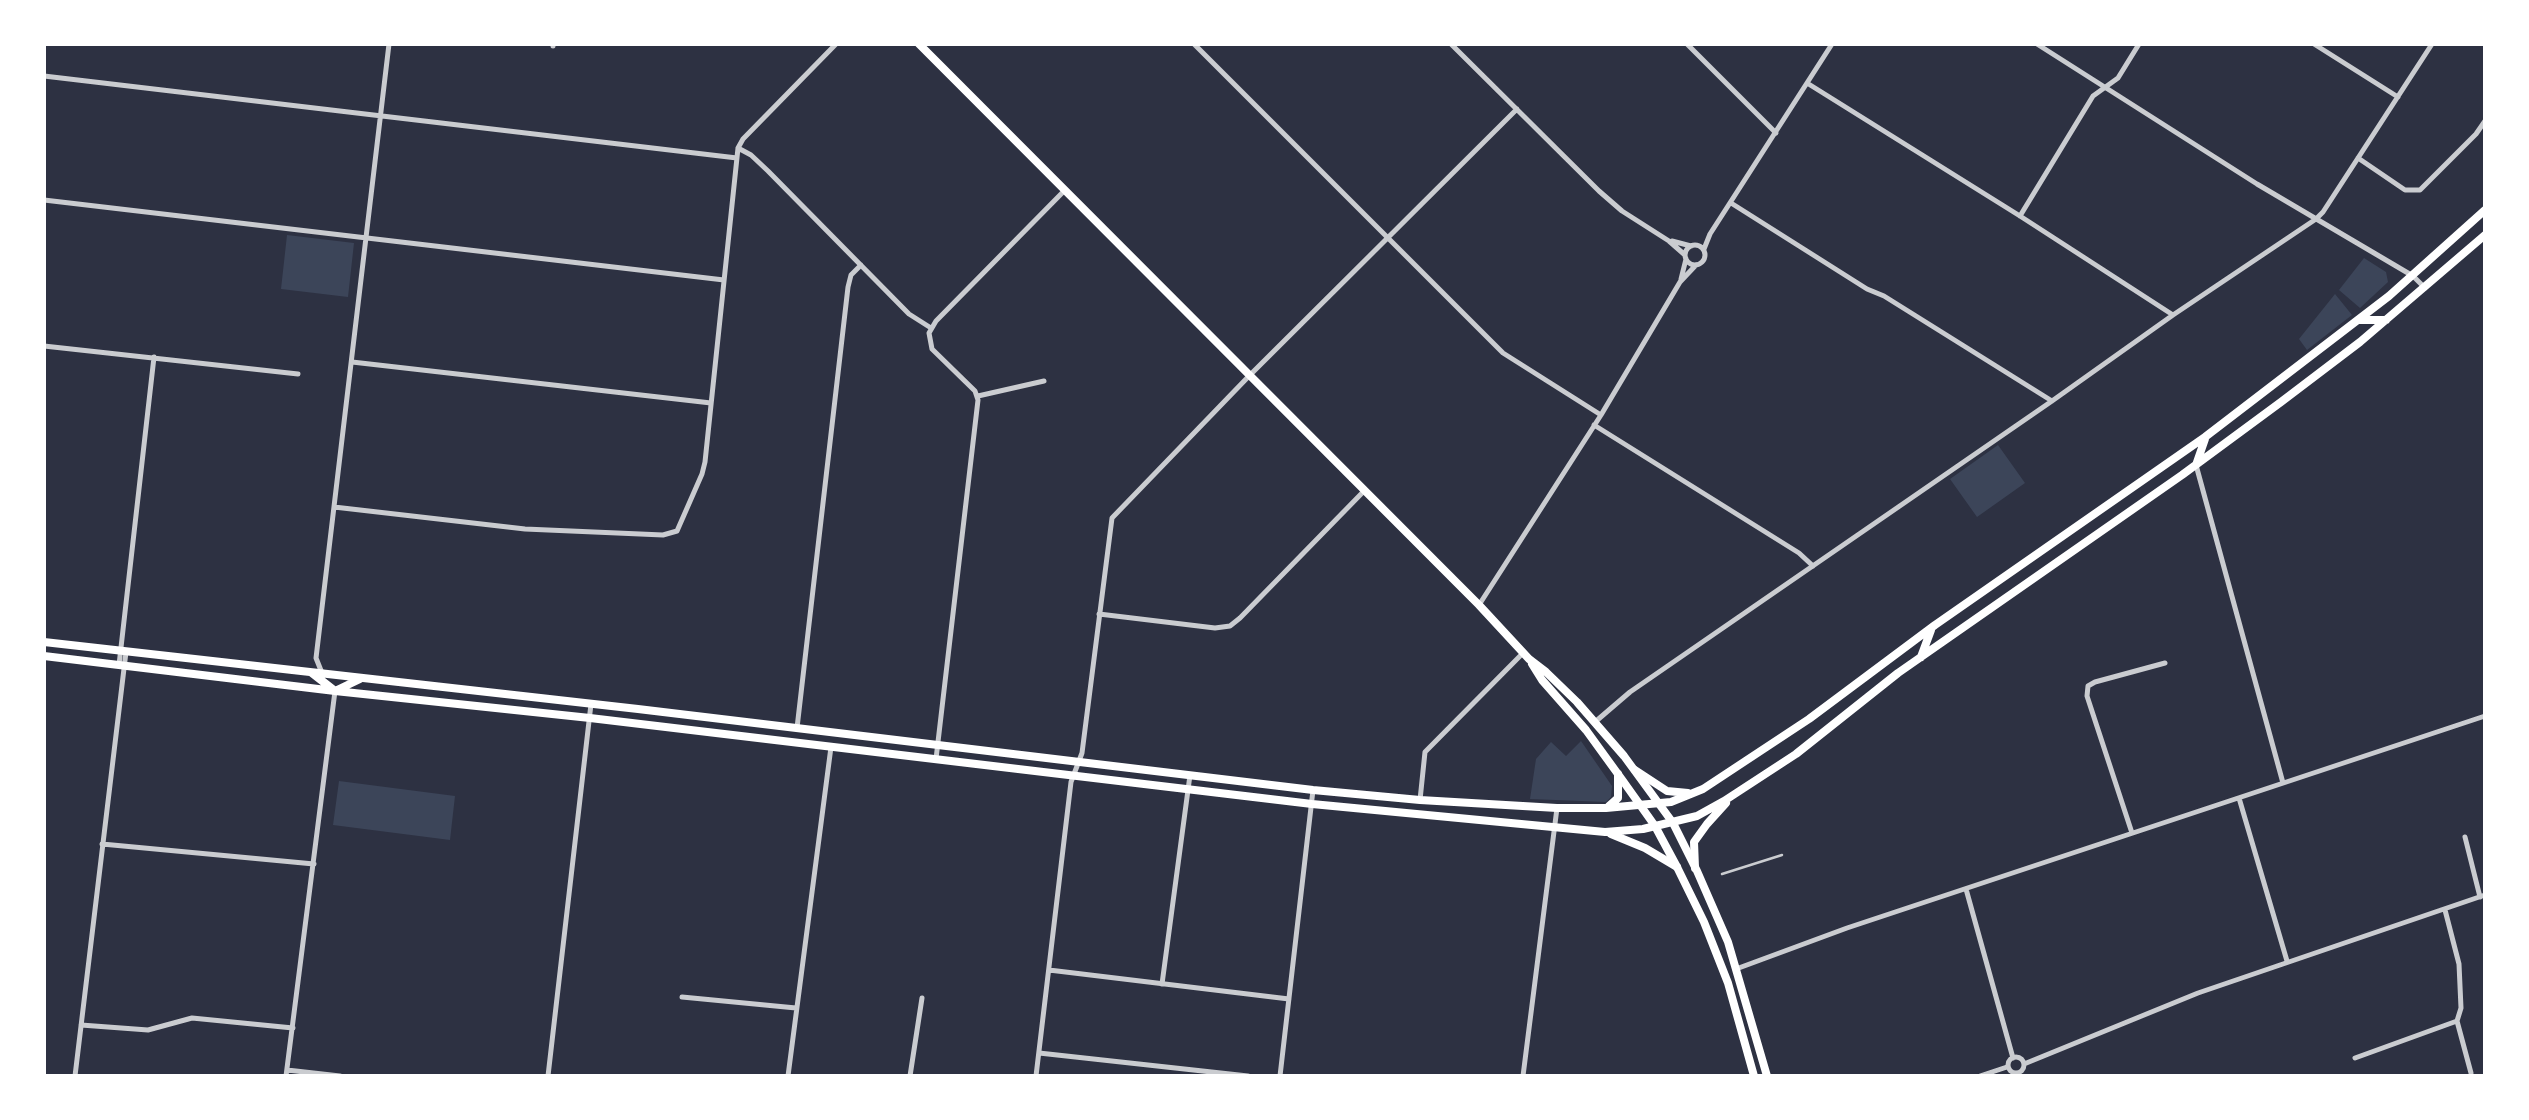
<!DOCTYPE html>
<style>
body{margin:0}
#map{position:relative;width:2529px;height:1120px;overflow:hidden;background:#2d3142;font-family:Cabin,sans-serif}
canvas{display:block}
.frame{position:absolute;inset:0;border:46px solid #fff;pointer-events:none}
</style>
<div id="map">
<canvas width="2529" height="1120"></canvas>
<div class="frame"></div>
</div>
<script>
const ctx = document.querySelector('canvas').getContext('2d');
ctx.lineJoin = 'round';
function paint(path, color) { ctx.fillStyle = color; ctx.fill(path, 'evenodd'); }
const poly = rows => new Path2D(rows.map(r => 'M' + r).join(''));
function trace(path, color, width, dash) { ctx.strokeStyle = color; ctx.lineWidth = width; ctx.lineCap = dash ? 'butt' : 'round'; ctx.setLineDash(dash || []); ctx.stroke(path); }
const green = poly([
 [287,235,354,243,348,297,281,289],
 [2364,258,2386,272,2388,282,2360,308,2339,290],
 [2335,294,2352,315,2307,350,2299,339],
 [1998,445,2025,483,1977,517,1950,479],
 [1581,741,1612,786,1611,797,1606,802,1530,799,1536,759,1551,742,1566,756],
 [339,781,455,796,450,840,333,825]
]);
const service = poly([
 [1722,874,1782,855]
]);
const minor = poly([
 [1194,44,1503,353,1601,415],
 [1451,44,1599,191,1622,211,1669,241,1685,255],
 [1687,44,1776,133],
 [2037,44,2257,184,2413,276,2425,288],
 [2314,44,2398,97],
 [553,46,553,44],
 [44,76,737,158],
 [1807,83,2020,216,2173,315],
 [738,148,751,155,768,171,909,314,931,328],
 [2358,158,2405,190,2420,190,2476,134,2485,121],
 [44,200,724,280],
 [1731,203,1867,289,1884,296,2052,401],
 [2020,216,2093,96,2118,78,2139,44],
 [1672,241,1691,246],
 '1685 255a10 10 0 1 1 20 0a10 10 0 1 1-20 0Z',
 [1704,249,1710,234,1832,44],
 [1681,279,1686,259],
 [44,346,298,374],
 [352,362,711,403],
 [978,396,1044,381],
 [1594,425,1799,553,1813,566],
 [2196,465,2283,783],
 [334,507,525,529,663,535,677,531,702,474,705,462,738,148,743,139,836,44],
 [1479,605,1601,415,1680,282,1696,265],
 [1099,614,1215,628,1230,626,1240,618,1364,491],
 [119,665,154,357],
 [322,673,316,658,389,44],
 [1595,722,1630,692,2052,401,2173,315,2316,219,2323,212,2432,44],
 [797,728,848,287,851,275,861,265],
 [936,759,978,400,975,391,932,349,929,333,936,321,1064,191],
 [2239,798,2287,961],
 [1420,800,1425,752,1523,653],
 [2132,833,2087,696,2088,686,2095,682,2165,663],
 [2465,837,2480,897],
 [102,844,314,864],
 [1966,889,2013,1058],
 [1736,969,1847,928,2485,716],
 [1049,970,1289,999],
 [1162,984,1190,775],
 [682,997,796,1008],
 [2457,1021,2471,1073],
 [81,1025,148,1030,192,1018,293,1028],
 [1039,1053,1248,1076],
 '2008 1065a8 8 0 1 1 16 0a8 8 0 1 1-16 0Z',
 [2355,1058,2457,1021,2461,1008,2459,964,2445,910],
 [2024,1064,2198,993,2485,895],
 [287,1070,340,1076],
 [75,1076,126,652],
 [286,1076,335,691],
 [548,1076,591,704],
 [788,1076,831,747],
 [910,1076,922,998],
 [1036,1076,1071,782,1082,753,1112,518,1249,376,1517,109],
 [1280,1076,1313,790],
 [1523,1076,1557,808],
 [1980,1076,2007,1067]
]);
const primary = poly([
 [919,44,1479,605,1529,659,1546,672,1577,702,1624,756,1673,823,1697,871,1728,942,1767,1076],
 [1532,664,1542,680,1586,730,1623,781,1655,826,1677,867,1704,922,1728,983,1754,1076]
]);
const trunk = poly([
 [2359,320,2386,320],
 [2196,465,2205,439],
 [44,642,638,709,1313,790,1420,800,1557,808,1606,808,1671,802,1703,789,1809,719,1935,625,2205,437,2389,296,2485,210],
 [44,656,335,691,590,718,1312,804,1605,832,1643,829,1697,816,1724,801,1796,754,1898,673,2182,475,2281,402,2360,342,2485,235],
 [1921,657,1931,630],
 [312,673,335,691],
 [335,691,360,679],
 [1635,770,1667,791,1688,793],
 [1609,806,1618,798,1618,774],
 [1611,834,1645,848,1677,867],
 [1695,868,1694,842,1707,824,1726,803]
]);
paint(green, '#3c4559');
trace(service, '#caccd0', 2.5);
trace(minor, '#caccd0', 5);
trace(primary, '#fff', 8);
trace(trunk, '#fff', 8);
</script>
